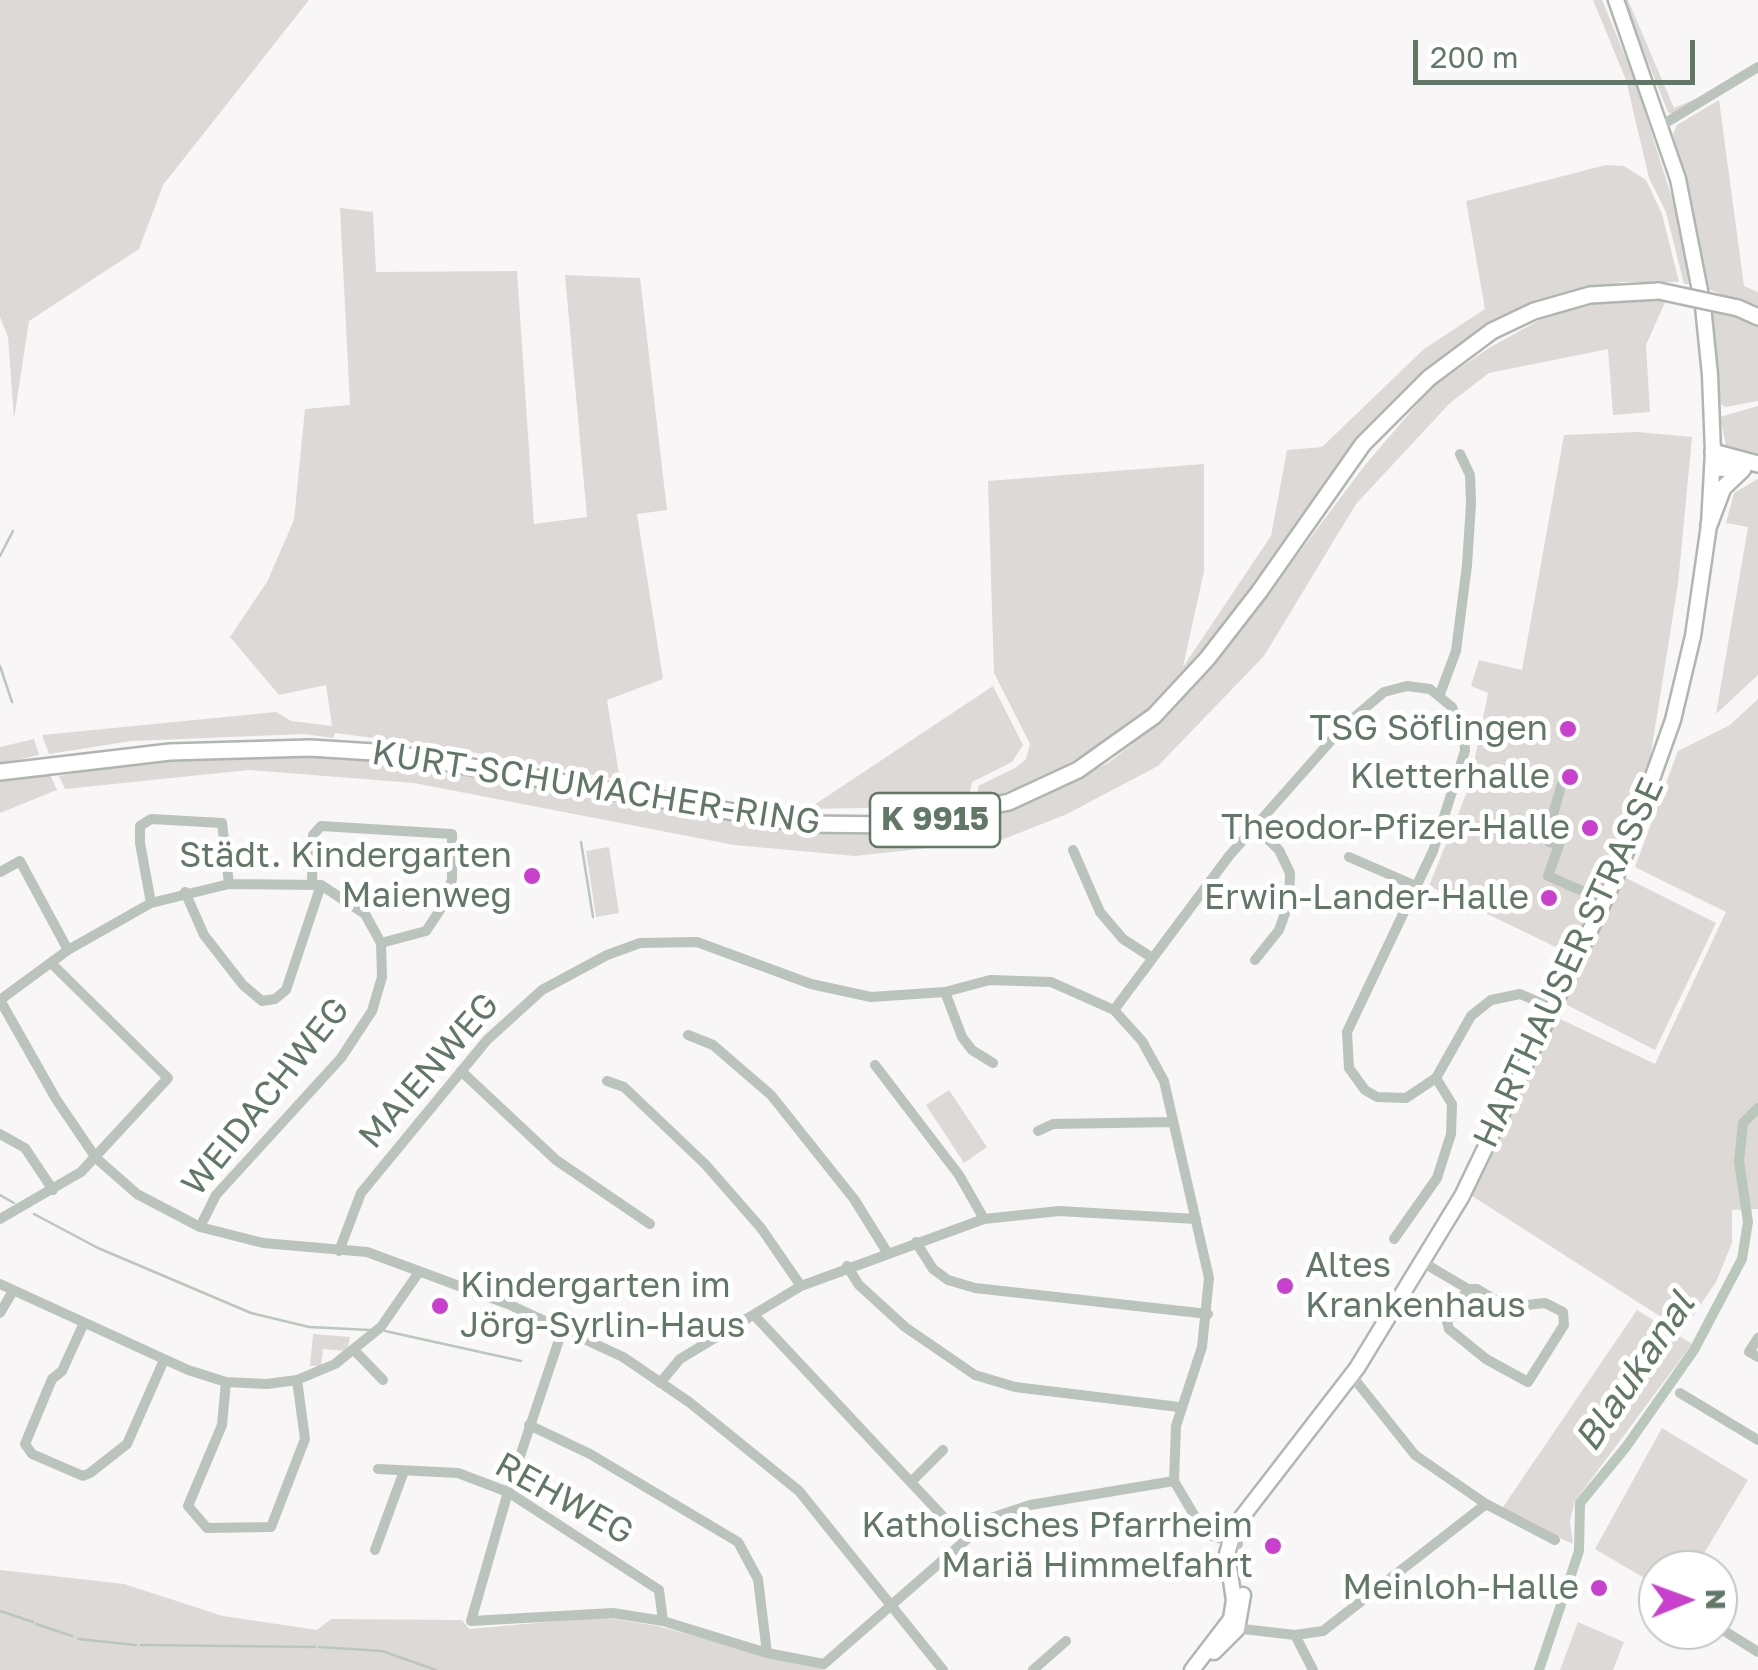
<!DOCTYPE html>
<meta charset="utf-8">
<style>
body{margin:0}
#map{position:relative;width:1758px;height:1670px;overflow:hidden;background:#f8f6f7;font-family:"Golos Text",sans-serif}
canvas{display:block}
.north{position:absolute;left:1638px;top:1550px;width:100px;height:100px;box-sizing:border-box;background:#fff;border:2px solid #c0c9c2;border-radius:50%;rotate:89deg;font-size:28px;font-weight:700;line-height:40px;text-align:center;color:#627866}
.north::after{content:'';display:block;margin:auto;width:35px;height:45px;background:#ca40ce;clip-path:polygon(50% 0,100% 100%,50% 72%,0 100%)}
.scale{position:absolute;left:1413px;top:40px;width:282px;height:45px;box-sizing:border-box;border:5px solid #627866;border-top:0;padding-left:12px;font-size:30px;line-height:35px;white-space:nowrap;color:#627866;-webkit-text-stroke:8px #fff;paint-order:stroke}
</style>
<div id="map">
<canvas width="1758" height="1670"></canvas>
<div class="north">N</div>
<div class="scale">200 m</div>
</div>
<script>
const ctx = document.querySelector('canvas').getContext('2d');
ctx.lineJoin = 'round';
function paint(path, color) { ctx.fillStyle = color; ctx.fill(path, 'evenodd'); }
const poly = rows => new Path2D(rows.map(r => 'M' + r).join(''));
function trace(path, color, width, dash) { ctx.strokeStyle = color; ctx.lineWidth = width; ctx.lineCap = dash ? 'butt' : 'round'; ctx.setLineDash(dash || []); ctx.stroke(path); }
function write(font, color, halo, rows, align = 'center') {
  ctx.font = font + ' "Golos Text",sans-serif'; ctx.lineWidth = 10; ctx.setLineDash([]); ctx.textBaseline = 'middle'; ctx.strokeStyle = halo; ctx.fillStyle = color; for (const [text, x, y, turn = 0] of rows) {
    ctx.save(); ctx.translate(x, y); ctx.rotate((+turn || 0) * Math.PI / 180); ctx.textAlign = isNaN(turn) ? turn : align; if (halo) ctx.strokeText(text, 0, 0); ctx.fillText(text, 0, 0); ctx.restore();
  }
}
const green = poly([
 [0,0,309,0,163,185,139,249,29,321,14,419,8,337,0,317],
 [1593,0,1602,0,1635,80,1676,211,1689,284,1684,284,1666,212,1649,178,1626,80],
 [1623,0,1628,0,1674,108,1722,88,1672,114,1668,112],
 [1719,100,1744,286,1758,292,1758,309,1708,289,1673,134,1677,125],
 [1606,165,1624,166,1646,180,1662,214,1679,282,1621,282,1531,303,1488,324,1424,371,1356,438,1252,587,1201,654,1148,710,1126,729,1043,779,978,802,978,786,1015,768,1026,759,1030,744,994,673,988,481,1204,464,1204,571,1183,667,1271,536,1287,450,1322,447,1424,349,1485,309,1466,201],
 [340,208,373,212,376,272,517,271,534,524,587,517,565,275,640,278,667,510,637,514,663,679,607,700,620,780,450,748,335,733,333,738,304,734,131,741,49,754,42,735,276,712,291,721,332,726,326,685,279,695,230,637,267,582,294,520,305,409,350,405],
 [1648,299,1666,300,1646,345,1650,412,1613,415,1608,349,1489,373,1450,403,1356,504,1264,656,1158,766,1065,815,1001,840,855,856,734,845,414,783,249,770,65,789,59,776,150,760,217,756,389,759,710,818,824,832,923,831,971,821,1047,794,1108,763,1158,724,1215,665,1365,465,1432,387,1489,348,1543,318,1594,304],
 [1709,309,1758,322,1758,401,1725,407,1720,403],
 [1758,406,1758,458,1727,450,1720,417],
 [1638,432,1692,437,1678,584,1650,759,1612,871,1716,923,1655,1050,1565,1004,1585,961,1429,886,1469,787,1488,693,1471,686,1479,660,1522,670,1564,435],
 [1758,479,1758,675,1716,714,1748,527,1726,523,1734,493],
 [993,686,1023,745,1012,762,972,782,969,796,918,807,808,809],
 [1758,699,1758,1209,1732,1210,1732,1243,1716,1282,1683,1331,1469,1194,1556,1017,1655,1064,1726,912,1635,867,1678,751,1730,725],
 [34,739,39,755,0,764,0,747],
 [49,772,57,790,0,813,0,782],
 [609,847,619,913,596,917,586,851],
 [949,1090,987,1147,964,1163,926,1105],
 [1637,1310,1692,1344,1575,1501,1570,1521,1573,1544,1501,1510],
 [313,1334,350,1337,347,1351,323,1349,321,1366,310,1366],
 [1662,1428,1748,1480,1694,1570,1658,1570,1658,1586,1595,1549],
 [0,1570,124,1584,223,1616,317,1630,331,1619,462,1620,469,1629,603,1617,657,1626,827,1670,0,1670],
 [1578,1622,1624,1642,1613,1670,1560,1670]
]);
const stream = poly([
 [0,556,13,531],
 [0,666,12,702],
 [581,842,593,917],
 [0,1195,14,1203],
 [34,1214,98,1248,251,1313,309,1327,370,1330],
 [385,1331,521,1361],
 [0,1611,33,1622],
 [36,1624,72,1636],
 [78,1639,136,1645],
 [141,1645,315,1647],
 [319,1647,382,1651,436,1670]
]);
const canal = poly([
 [1539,1670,1579,1551,1580,1503,1626,1447,1694,1350,1742,1259,1748,1222,1739,1161,1743,1123,1758,1108]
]);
const street = poly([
 [1662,125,1758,67],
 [1440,694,1456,651,1467,565,1471,504,1470,475,1460,454],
 [1562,783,1548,832,1552,833,1549,842,1559,845,1548,876,1587,893],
 [1073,850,1100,912,1123,939,1151,957],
 [1349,857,1416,886],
 [0,872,20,861,68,950],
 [312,884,313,835,321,826,452,834,452,879,446,901,426,931,381,943],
 [185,892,204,935,243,985,262,1001,275,999,286,990,321,885],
 [151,903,140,843,140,826,151,819,222,823,229,884],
 [1255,960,1279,930,1289,902,1290,873,1279,850,1256,828],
 [945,992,962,1037,972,1050,993,1063],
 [1114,1010,1229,856,1344,726,1384,692,1407,686,1430,689,1452,707,1464,734,1465,751,1433,851,1347,1032,1349,1068,1365,1090,1377,1097,1406,1098,1436,1078,1471,1016,1491,1000,1520,994,1553,1008],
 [688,1035,713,1045,771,1095,854,1199,887,1252],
 [875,1065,959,1175,984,1219],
 [461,1071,556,1160,650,1224],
 [607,1081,624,1087,705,1164,761,1228,801,1286],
 [1038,1131,1053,1124,1173,1122],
 [0,1134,25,1148,53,1190],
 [0,1219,81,1172,168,1078,51,963],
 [200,1227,216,1195,341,1058,372,1011,382,977,381,943,365,914,321,885,229,884,151,903,68,950,0,1000,56,1099,96,1158,137,1194,200,1227,263,1243,367,1252,508,1304,623,1357,689,1402,799,1491,943,1670],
 [1394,1239,1437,1178,1451,1134,1452,1104,1436,1078],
 [916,1242,933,1269,948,1280,975,1288,1208,1314],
 [339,1251,361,1193,487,1040,542,990,607,955,640,943,697,942,811,984,871,997,945,992,990,980,1051,982,1114,1010,1142,1041,1164,1081,1209,1278,1202,1347,1176,1426,1174,1481,1200,1525,1212,1536,1238,1544],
 [1424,1263,1468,1289,1447,1322,1449,1329,1486,1359,1528,1382,1564,1325,1563,1312,1545,1303,1507,1307,1477,1289,1468,1289],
 [847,1266,859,1285,905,1327,975,1375,1015,1387,1179,1407],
 [0,1284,188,1370,226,1382,267,1384,297,1380,335,1364,381,1327,419,1272],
 [0,1313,13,1291],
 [754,1315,965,1540],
 [83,1325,62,1371,52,1379,25,1444,32,1454,83,1476,90,1473,127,1444,164,1360],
 [563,1328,508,1492,471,1621,613,1613,663,1621,767,1653,824,1664,991,1518,1030,1505,1174,1481],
 [1758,1338,1749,1352,1758,1357],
 [354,1350,383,1380],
 [1352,1376,1415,1455,1486,1504,1555,1540],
 [226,1382,222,1425,188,1506,207,1528,271,1527,305,1439,297,1380],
 [660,1383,680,1359,801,1286,984,1219,1059,1211,1196,1219],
 [1680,1393,1758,1440],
 [529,1425,590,1454,738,1542,758,1579,767,1653],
 [378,1469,458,1473,508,1492,659,1590,663,1621],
 [913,1480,943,1450],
 [375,1550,404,1471],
 [1718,1627,1758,1652],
 [1234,1628,1295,1635,1323,1631,1486,1504],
 [1295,1635,1313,1670],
 [1033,1670,1066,1641]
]);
const secondary = poly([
 [1214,1652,1237,1629,1243,1595],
 [1192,1670,1231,1619,1234,1600,1227,1554,1235,1526,1357,1368,1462,1196,1621,866,1673,720,1693,636,1709,525,1713,452,1710,375,1703,306,1678,179,1616,0]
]);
const primary = poly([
 [1738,308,1758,317],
 [1713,452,1758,464],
 [1713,468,1743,469],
 [1709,525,1723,488,1742,470],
 [0,772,170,752,310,748,390,753,804,824,898,825,1009,802,1078,770,1154,716,1207,659,1259,592,1363,444,1429,378,1492,331,1534,311,1590,295,1659,291]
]);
const primaryBridge = poly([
 [1659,291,1738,308]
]);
const markers = [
 [1568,729,10,"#ca40ce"],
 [1570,777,10,"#ca40ce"],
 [1590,828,10,"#ca40ce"],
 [532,876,10,"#ca40ce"],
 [1549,898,10,"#ca40ce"],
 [1285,1286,10,"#ca40ce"],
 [440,1306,10,"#ca40ce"],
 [1273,1546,10,"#ca40ce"],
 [1599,1588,10,"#ca40ce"]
];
const shields = [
 [935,820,130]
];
const shieldNames = [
 ["K 9915",935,820]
];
const poiNames = [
 ["TSG Söflingen",1548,729],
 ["Kletterhalle",1550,777],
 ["Theodor-Pfizer-Halle",1570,828],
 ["Städt. Kindergarten",512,856],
 ["Maienweg",512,896],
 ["Erwin-Lander-Halle",1529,898],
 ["Altes",1305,1266,"left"],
 ["Krankenhaus",1305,1306,"left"],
 ["Kindergarten im",460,1286,"left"],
 ["Jörg-Syrlin-Haus",460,1326,"left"],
 ["Katholisches Pfarrheim",1253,1526],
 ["Mariä Himmelfahrt",1253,1566],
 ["Meinloh-Halle",1579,1588]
];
const streetNames = [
 ["KURT-SCHUMACHER-RING",596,788,9],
 ["HARTHAUSER STRASSE",1569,963,-65],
 ["MAIENWEG",429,1071,-49],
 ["WEIDACHWEG",266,1097,-51],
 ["REHWEG",564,1499,29]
];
const waterNames = [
 ["Blaukanal",1635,1372,-56]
];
paint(green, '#ddd9d6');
trace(stream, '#bac7bb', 2.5);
trace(canal, '#bac7bb', 10);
trace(secondary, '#aeb8b0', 19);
trace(primary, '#aeb6af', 20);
trace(street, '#bbc3bd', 10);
trace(secondary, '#fff', 14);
trace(primary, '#fff', 15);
trace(primaryBridge, '#aeb6af', 20, []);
trace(primaryBridge, '#fff', 15);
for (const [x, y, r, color] of markers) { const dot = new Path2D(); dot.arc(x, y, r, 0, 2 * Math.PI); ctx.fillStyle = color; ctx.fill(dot); trace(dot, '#fff', 4); }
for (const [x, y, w] of shields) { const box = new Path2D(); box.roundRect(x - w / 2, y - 27, w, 54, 8); ctx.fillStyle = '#fff'; ctx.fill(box); trace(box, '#627866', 2.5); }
write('bold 32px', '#627866', null, shieldNames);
write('35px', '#627866', '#fff', poiNames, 'right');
write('35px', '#627866', '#fff', streetNames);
write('italic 38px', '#617862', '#fff', waterNames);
</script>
